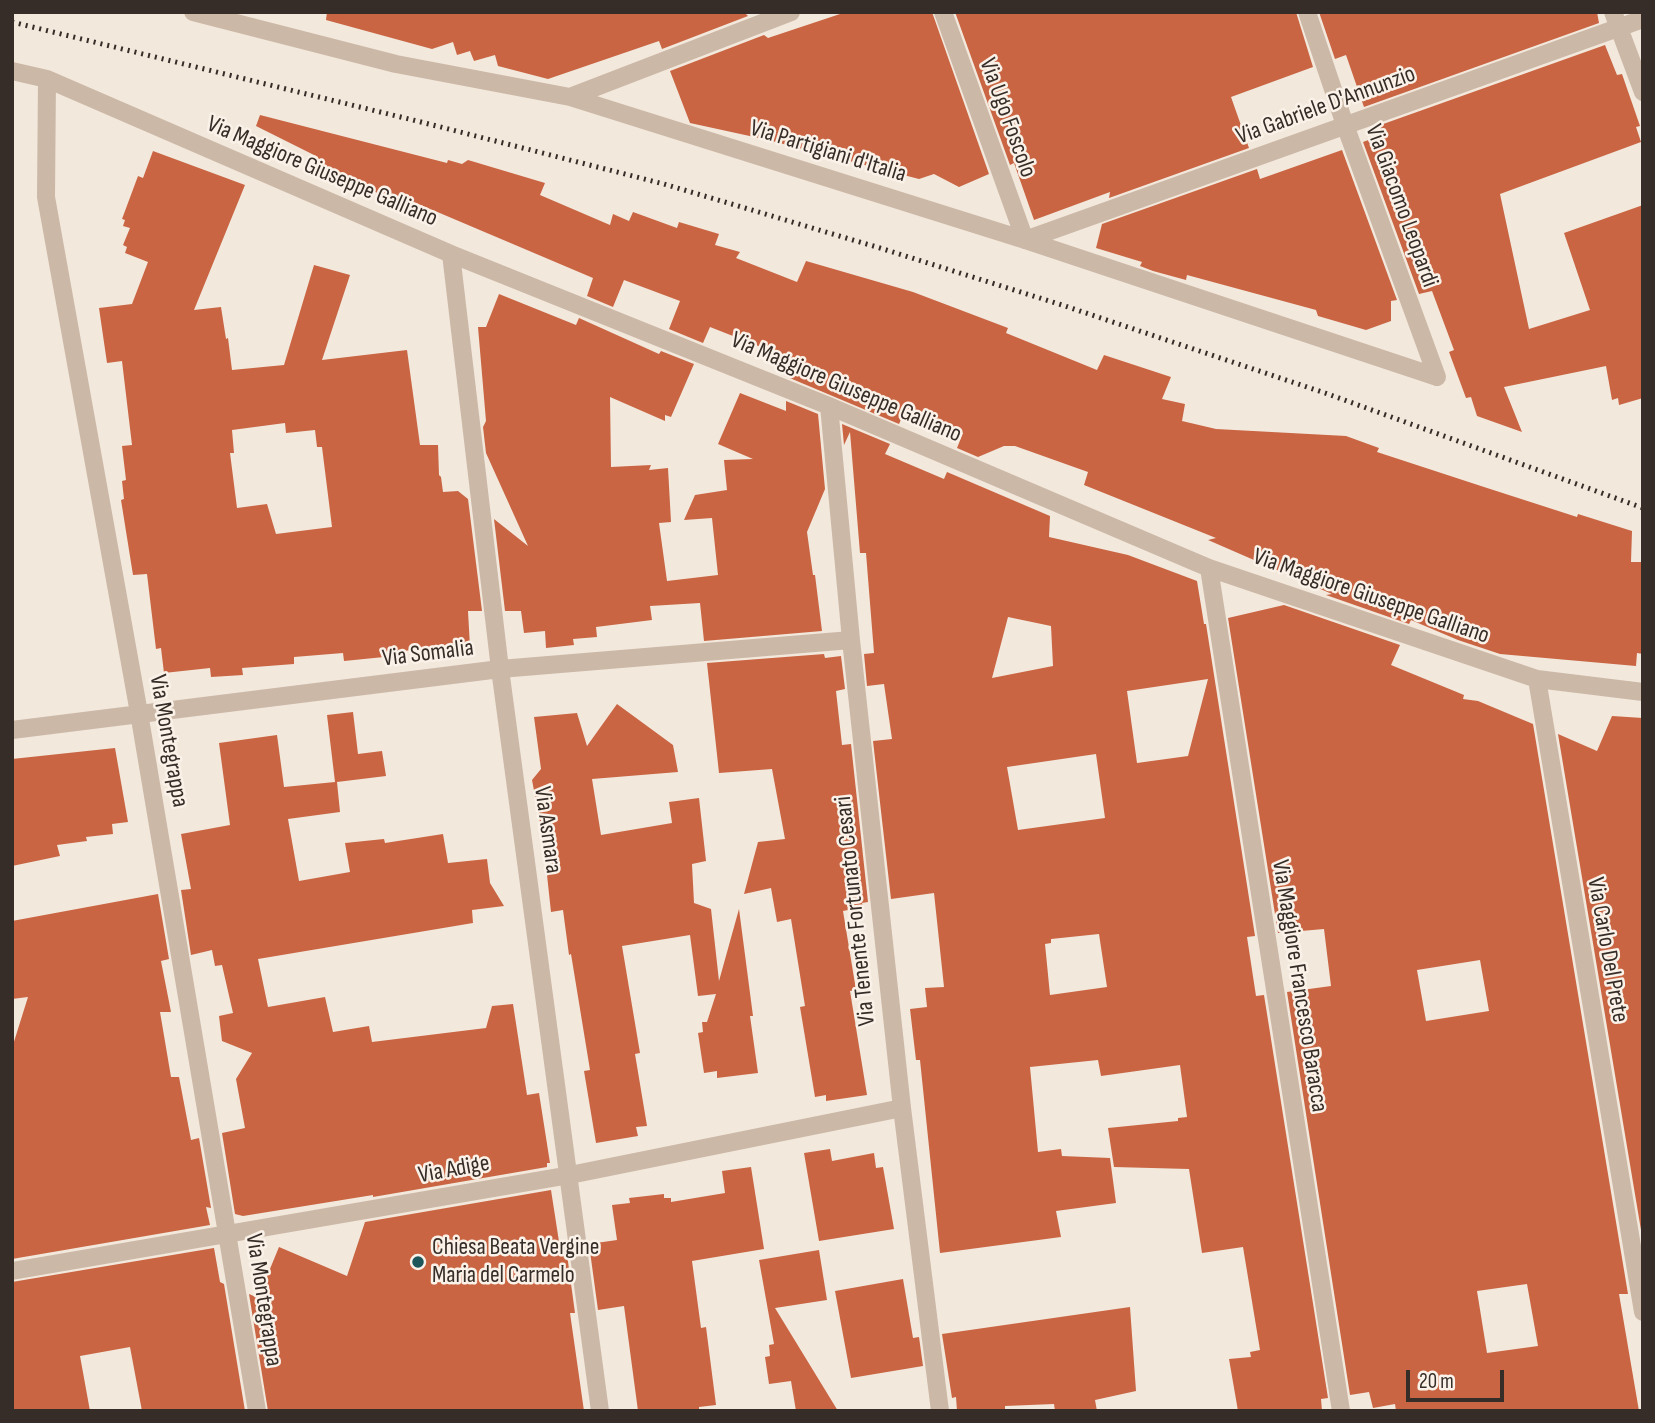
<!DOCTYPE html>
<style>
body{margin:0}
#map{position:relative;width:1655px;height:1423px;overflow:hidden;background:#f3e8dc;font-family:"Sofia Sans Condensed",sans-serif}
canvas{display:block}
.frame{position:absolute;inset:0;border:14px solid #372d28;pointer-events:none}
.scale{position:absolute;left:1406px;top:1370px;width:98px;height:32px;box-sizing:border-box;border:4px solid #372d28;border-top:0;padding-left:9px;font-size:21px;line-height:24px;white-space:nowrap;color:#372d28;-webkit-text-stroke:5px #faf2e8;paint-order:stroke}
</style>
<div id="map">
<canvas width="1655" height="1423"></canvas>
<div class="frame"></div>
<div class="scale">20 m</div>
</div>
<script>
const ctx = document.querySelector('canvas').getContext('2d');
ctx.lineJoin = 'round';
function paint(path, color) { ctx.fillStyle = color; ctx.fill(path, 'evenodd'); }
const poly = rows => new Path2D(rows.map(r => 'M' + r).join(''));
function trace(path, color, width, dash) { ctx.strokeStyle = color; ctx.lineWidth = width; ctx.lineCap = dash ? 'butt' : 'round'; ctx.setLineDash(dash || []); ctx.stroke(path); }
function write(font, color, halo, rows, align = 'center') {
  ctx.font = font + ' "Sofia Sans Condensed",sans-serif'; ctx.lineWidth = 5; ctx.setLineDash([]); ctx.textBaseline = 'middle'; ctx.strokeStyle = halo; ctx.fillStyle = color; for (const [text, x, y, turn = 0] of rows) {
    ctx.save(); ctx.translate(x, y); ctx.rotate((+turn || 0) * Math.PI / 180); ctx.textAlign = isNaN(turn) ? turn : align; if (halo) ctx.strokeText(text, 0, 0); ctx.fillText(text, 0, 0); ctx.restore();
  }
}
const building = poly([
 [327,12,744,12,748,16,662,49,659,41,548,79,498,66,495,55,474,61,470,51,457,55,453,42,432,49,326,20],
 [846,12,932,12,989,174,959,187,934,174,919,179,768,140,690,123,670,71,764,35,768,38],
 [955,12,1296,12,1313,67,1231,97,1249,148,1109,198,1110,192,1034,220,1014,163,1010,165],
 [1319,12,1597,12,1599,23,1364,107,1346,55,1335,59],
 [1605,45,1617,75,1622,74,1640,126,1636,127,1641,142,1500,194,1529,329,1590,310,1564,233,1643,205,1643,398,1619,405,1618,398,1612,400,1606,366,1504,387,1522,432,1477,416,1471,397,1466,398,1449,352,1454,350,1432,291,1419,294,1363,142,1371,139,1369,134,1374,132,1372,128],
 [260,115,447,163,448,160,462,164,468,160,545,183,540,195,610,225,613,214,629,221,633,212,677,228,679,222,719,234,715,245,740,252,736,258,797,282,806,261,913,292,1008,328,1006,333,1097,370,1104,355,1171,377,1162,399,1185,404,1182,421,1216,429,1346,436,1379,448,1377,452,1484,487,1577,517,1578,514,1632,531,1631,562,1643,562,1643,654,1637,653,1636,666,1500,654,1458,640,1411,620,1409,624,1326,595,1332,594,1208,540,1216,538,1084,485,1088,472,1015,446,1004,446,978,457,957,448,963,433,906,409,899,424,785,376,784,356,710,327,703,343,669,329,680,301,624,280,613,307,587,296,593,278,402,197,400,204,315,163,318,157,256,126],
 [1342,150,1397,300,1391,301,1391,321,1366,330,1318,316,1316,310,1187,275,1186,280,1153,271,1140,266,1142,262,1096,248,1102,224,1257,169,1260,179],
 [153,151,245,185,194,310,221,307,226,339,228,338,232,370,284,365,314,265,350,275,322,360,407,350,420,445,438,445,439,475,441,477,443,492,458,491,468,499,482,611,468,611,470,647,383,652,384,657,344,661,343,653,294,657,294,664,242,668,243,675,211,677,210,668,164,673,161,648,156,649,147,574,133,575,121,500,124,499,122,481,126,480,122,446,132,445,122,361,107,363,99,308,132,304,148,262,125,253,127,247,123,245,130,228,123,226,125,220,122,219,138,176,143,178],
 [285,423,286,433,315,430,317,447,322,447,332,527,276,534,267,504,237,508,230,453,234,453,232,430],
 [499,294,576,325,579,318,659,354,661,351,694,364,671,417,665,415,665,421,610,397,611,467,651,465,649,470,668,468,671,522,659,523,667,581,718,575,712,518,684,520,695,495,727,490,724,460,753,459,718,444,740,393,786,411,786,401,818,414,825,489,807,532,813,575,815,575,822,631,704,641,700,603,650,606,652,620,596,627,597,637,573,639,574,645,546,648,545,631,524,633,521,611,505,611,494,519,528,546,486,453,483,427,486,421,478,327,486,327],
 [842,424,890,444,885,454,944,479,947,472,1050,516,1049,537,1128,555,1197,581,1204,624,1206,624,1255,936,1247,937,1256,996,1264,995,1328,1398,1321,1399,1322,1411,1238,1411,1229,1359,1251,1357,1250,1352,1260,1350,1243,1247,1202,1253,1189,1169,1114,1167,1108,1128,1178,1121,1178,1118,1187,1117,1180,1065,1101,1076,1098,1060,1030,1067,1038,1152,1061,1149,1062,1156,1110,1158,1116,1203,1056,1211,1061,1237,940,1253,920,1060,916,1060,910,1009,927,1007,925,988,944,987,934,893,891,899,873,741,892,739,884,684,867,686,864,654,874,653,866,553,860,553,850,432,844,445],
 [1008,617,1051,626,1053,666,992,678],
 [1208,679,1188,756,1137,763,1127,691],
 [1096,754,1105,818,1018,830,1007,767],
 [1099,934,1107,987,1050,995,1045,944,1051,943,1051,939],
 [1284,605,1400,645,1391,665,1464,695,1463,699,1478,701,1533,724,1628,1294,1619,1294,1639,1411,1396,1411,1395,1404,1373,1408,1369,1392,1350,1395,1287,992,1331,986,1324,929,1278,933,1228,618],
 [1480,960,1489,1011,1426,1021,1417,970],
 [1527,1284,1538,1346,1487,1353,1477,1291],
 [824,654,825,658,841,656,845,689,836,691,842,745,851,744,868,902,862,903,863,907,843,911,856,990,850,991,867,1095,826,1101,826,1095,815,1097,800,1007,805,1006,791,919,777,922,771,888,744,894,758,842,785,839,772,769,719,773,707,663],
 [617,704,673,745,678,772,592,779,601,835,672,823,669,802,699,798,706,861,692,864,694,903,711,909,719,981,739,909,753,1016,750,1016,758,1073,717,1078,717,1071,704,1073,698,1033,703,1032,702,1022,707,1022,716,994,698,996,690,935,622,946,640,1053,635,1054,647,1126,636,1127,638,1136,596,1143,584,1071,590,1070,571,954,569,955,563,910,551,912,543,838,532,780,541,769,534,717,577,713,587,746],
 [353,712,358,754,382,751,386,776,337,782,340,812,288,819,299,881,350,872,345,843,384,839,385,843,443,834,448,863,487,859,490,883,504,906,472,910,473,923,258,959,268,1007,325,997,333,1032,369,1026,372,1042,486,1028,492,1006,513,1004,527,1095,539,1093,550,1163,547,1163,547,1167,373,1197,373,1195,243,1216,235,1214,222,1133,245,1128,236,1079,252,1053,222,1041,219,1016,233,1013,222,965,215,966,212,950,191,955,181,890,191,889,181,834,230,825,219,743,277,735,284,787,335,782,327,715],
 [1612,716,1643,718,1643,1242,1558,734,1597,751],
 [115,748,128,822,112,824,113,834,86,837,87,841,57,845,60,856,12,866,12,759],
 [158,894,169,959,161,961,171,1012,160,1012,171,1077,179,1077,191,1140,199,1138,211,1208,206,1207,210,1225,12,1259,12,1048,28,997,12,999,12,921],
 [830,1149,832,1161,874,1153,876,1168,883,1167,894,1229,819,1241,804,1153],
 [751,1167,764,1249,692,1261,701,1328,706,1327,716,1405,699,1407,699,1411,638,1411,624,1306,598,1310,589,1244,617,1240,612,1205,630,1203,629,1198,664,1194,664,1198,671,1198,671,1202,725,1193,722,1171],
 [551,1190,560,1248,566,1247,575,1313,570,1313,584,1411,268,1411,249,1294,258,1298,279,1247,347,1276,365,1222],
 [214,1248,220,1282,224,1284,245,1411,142,1411,130,1347,80,1356,90,1411,12,1411,12,1282],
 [819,1250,827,1300,775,1308,838,1411,796,1411,791,1381,769,1384,765,1357,770,1356,769,1345,774,1344,759,1260],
 [903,1279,913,1338,919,1337,923,1366,851,1378,835,1291],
 [1130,1307,1136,1391,1095,1400,1097,1411,1055,1411,1054,1404,1005,1406,1005,1411,957,1411,956,1397,952,1398,942,1334]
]);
const minor = poly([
 [193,12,396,64,570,97,1025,240,1437,377],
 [943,12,1025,240,1643,19],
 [1307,12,1345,125,1437,377],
 [1613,12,1643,92],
 [12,71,47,79,451,254,829,406,1209,568,1537,679,1643,692],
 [47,79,46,197,139,713,257,1411],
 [570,97,791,12],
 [451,254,500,669,600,1411],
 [829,406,851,640,902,1108,940,1411],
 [1209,568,1341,1411],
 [1537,679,1643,1312],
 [12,730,500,669,851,640],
 [12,1271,570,1175,902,1108]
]);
const rail = poly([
 [12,22,417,121,664,184,880,248,1062,305,1325,393,1643,508]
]);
const markers = [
 [418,1262,7,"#1c555a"]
];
const streetNames = [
 ["Via Gabriele D'Annunzio",1326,106,-20],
 ["Via Ugo Foscolo",1007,118,70],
 ["Via Partigiani d'Italia",828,152,17],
 ["Via Maggiore Giuseppe Galliano",322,172,23],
 ["Via Giacomo Leopardi",1401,206,70],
 ["Via Maggiore Giuseppe Galliano",846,388,23],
 ["Via Maggiore Giuseppe Galliano",1371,597,19],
 ["Via Somalia",428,654,-7],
 ["Via Montegrappa",168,741,80],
 ["Via Asmara",547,830,82],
 ["Via Tenente Fortunato Cesari",856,911,-96],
 ["Via Carlo Del Prete",1607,950,80],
 ["Via Maggiore Francesco Baracca",1299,986,81],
 ["Via Adige",454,1170,-10],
 ["Via Montegrappa",263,1300,81]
];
const poiNames = [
 ["Chiesa Beata Vergine",432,1248],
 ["Maria del Carmelo",432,1276]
];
paint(building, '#c96543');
trace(minor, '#cbb8a7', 18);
trace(rail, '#372d28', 5, [2, 5]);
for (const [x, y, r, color] of markers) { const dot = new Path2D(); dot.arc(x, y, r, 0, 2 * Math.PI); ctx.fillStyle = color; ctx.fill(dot); trace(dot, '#faf2e8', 2.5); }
write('24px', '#372d28', '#faf2e8', streetNames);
write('24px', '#372d28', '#faf2e8', poiNames, 'left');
</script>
